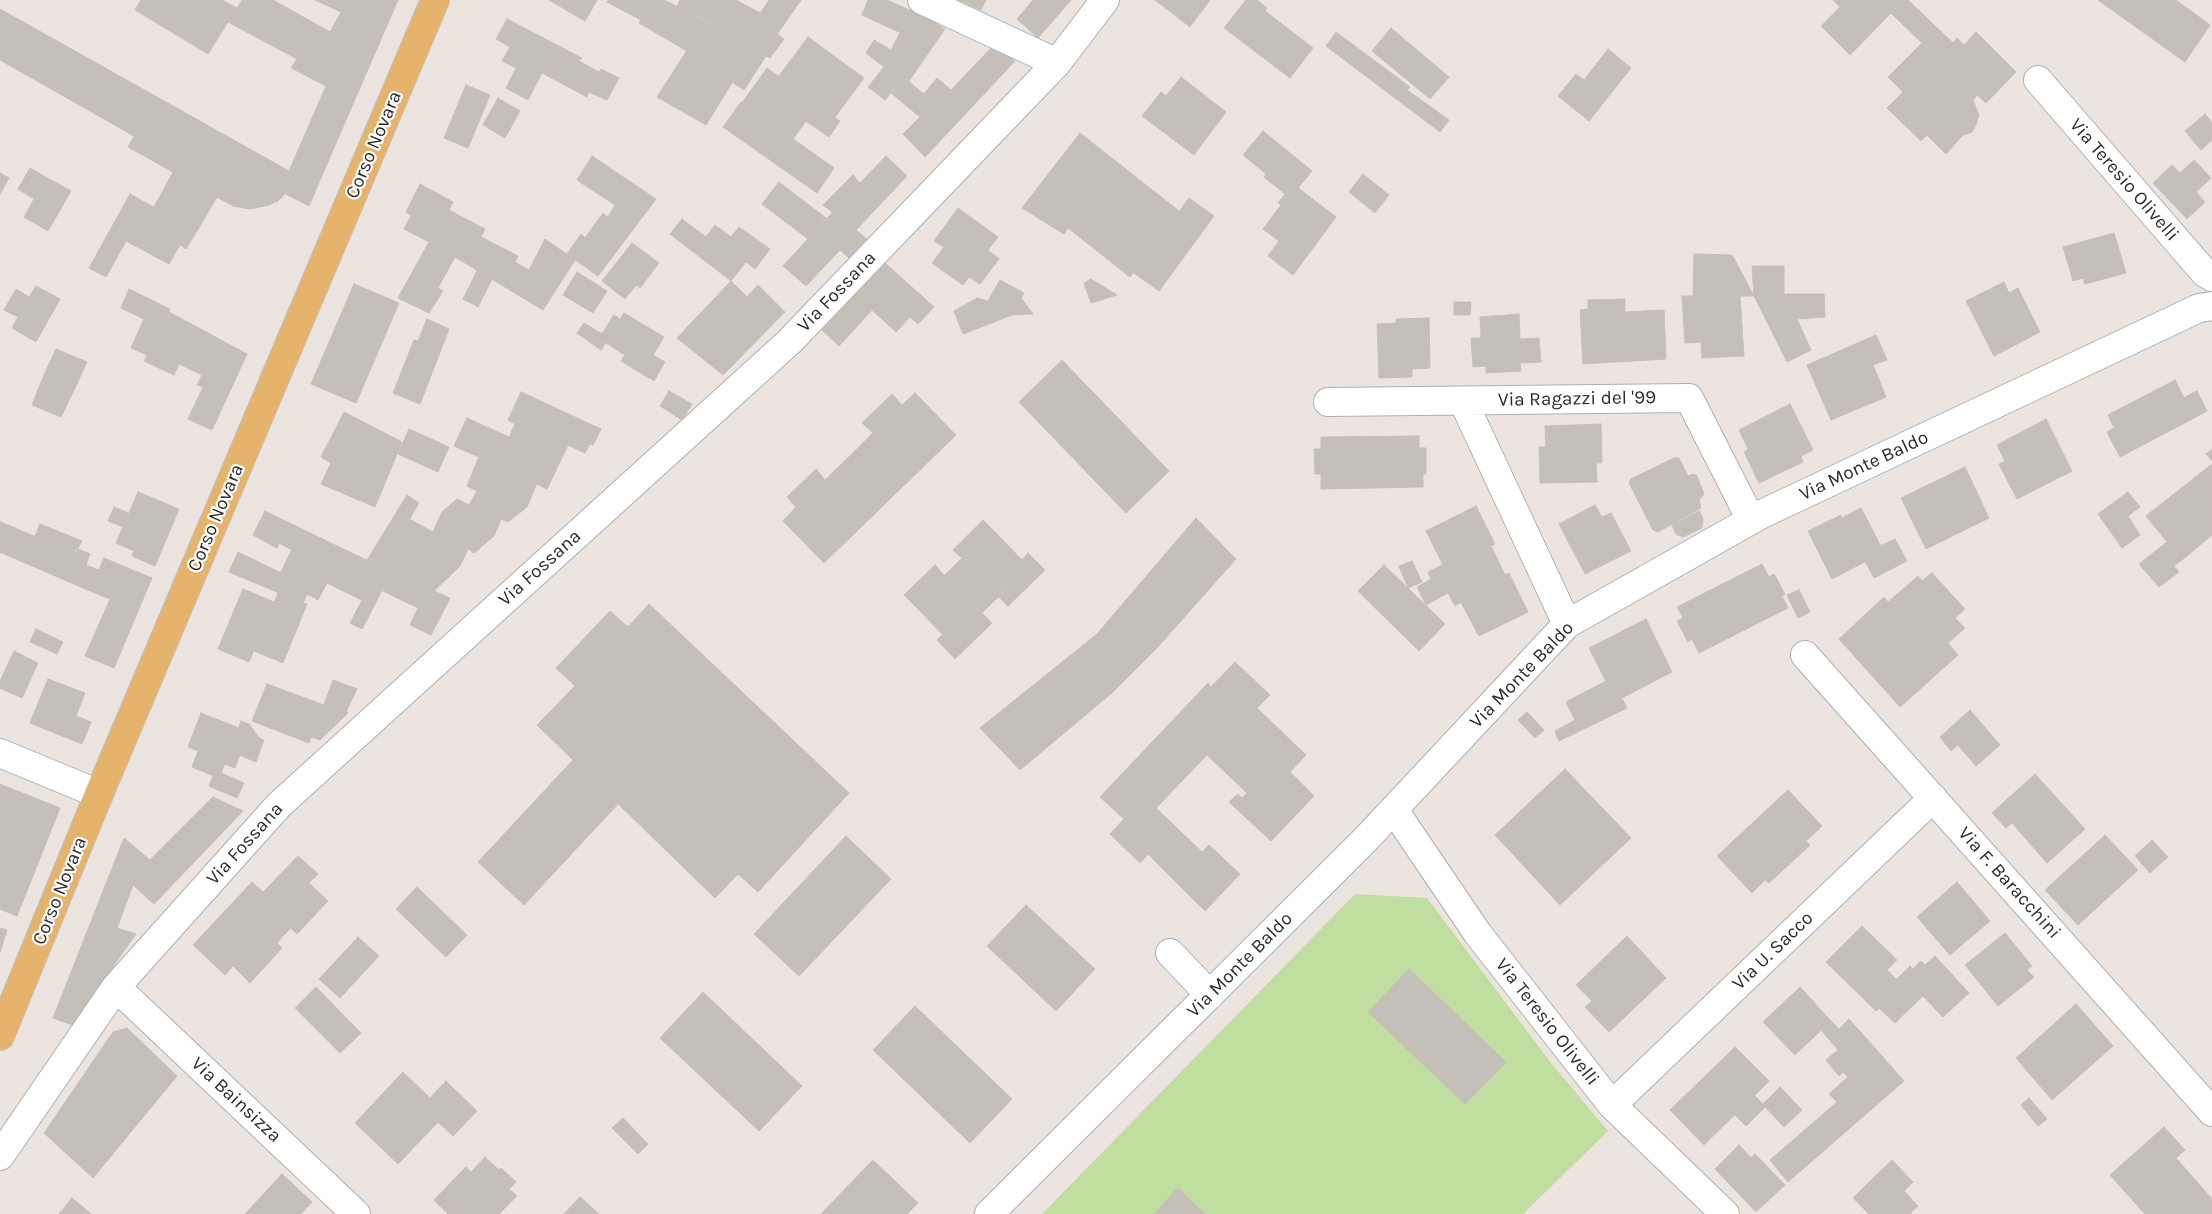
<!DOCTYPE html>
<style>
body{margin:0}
canvas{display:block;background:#ece4df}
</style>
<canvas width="2212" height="1214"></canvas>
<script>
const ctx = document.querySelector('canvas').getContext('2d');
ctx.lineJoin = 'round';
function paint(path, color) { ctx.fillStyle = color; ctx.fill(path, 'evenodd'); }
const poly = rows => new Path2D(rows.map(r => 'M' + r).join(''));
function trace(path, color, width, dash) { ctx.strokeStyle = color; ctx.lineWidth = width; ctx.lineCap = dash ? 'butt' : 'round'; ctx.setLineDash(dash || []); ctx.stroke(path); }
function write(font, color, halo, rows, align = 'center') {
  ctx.font = font + ' Karla,sans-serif'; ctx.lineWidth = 4.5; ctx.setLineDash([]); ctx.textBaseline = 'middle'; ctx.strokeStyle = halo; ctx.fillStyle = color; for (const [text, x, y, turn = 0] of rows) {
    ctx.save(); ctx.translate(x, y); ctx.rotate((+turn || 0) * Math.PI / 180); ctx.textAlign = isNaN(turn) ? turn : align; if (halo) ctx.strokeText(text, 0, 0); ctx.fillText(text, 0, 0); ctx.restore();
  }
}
const green = poly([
 [1355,894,1427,898,1551,1063,1608,1131,1523,1214,1042,1214]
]);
const building = poly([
 [141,0,222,0,237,8,242,0,273,0,330,32,341,12,315,0,398,0,317,187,299,176,294,184,278,201,269,205,250,209,233,206,217,197,197,231,154,207,173,172,128,147,134,136,0,60,0,9,289,171,326,86,291,68,297,59,228,22,208,54,135,10,141,0],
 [549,0,597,0,585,21,549,0],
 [609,0,652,0,641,20,607,2,609,0],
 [652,0,664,0,706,21,687,51,639,23,652,0],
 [680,0,736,0,760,13,742,41,677,7,680,0],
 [769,0,801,0,764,53,754,47,706,125,657,97,706,21,742,41,769,0],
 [868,0,887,0,925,17,914,39,862,15,868,0],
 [959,0,986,0,981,10,959,0],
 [1033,0,1071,0,1038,38,1017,19,1033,0],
 [1155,0,1210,0,1190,27,1155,0],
 [1246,0,1257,0,1267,8,1265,11,1313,48,1290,78,1224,28,1246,0],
 [1833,0,1847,0,1840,7,1833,0],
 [1847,0,1908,0,1953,43,1957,38,1964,45,1976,32,2016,72,1986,103,1977,95,1973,100,1979,115,1976,125,1972,132,1963,135,1946,154,1927,135,1921,141,1887,108,1903,92,1888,77,1922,43,1891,13,1850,55,1821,26,1847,0],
 [2098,0,2176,0,2210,25,2185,62,2098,0],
 [925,17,945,29,909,81,896,71,925,17],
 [507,19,582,58,579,61,599,72,601,69,619,78,607,100,589,92,587,97,542,73,528,100,506,88,516,68,502,61,510,47,496,39,507,19],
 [1391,28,1449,77,1430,99,1372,51,1391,28],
 [1336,32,1410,87,1407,90,1449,120,1440,132,1326,46,1336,32],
 [900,33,914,39,896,71,903,77,885,100,868,87,884,67,866,53,874,40,891,50,900,33],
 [778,34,784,39,770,58,766,56,744,90,732,82,754,47,764,53,778,34],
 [808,37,864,78,835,117,779,76,808,37],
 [993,46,1015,61,925,157,903,134,920,117,890,92,903,77,924,94,937,78,951,90,993,46],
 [1608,49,1631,68,1589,121,1558,96,1576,74,1584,80,1608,49],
 [767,68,840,121,829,137,806,121,793,139,742,103,767,68],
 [1181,77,1226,112,1194,155,1142,116,1161,92,1166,96,1181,77],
 [466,85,490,95,468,148,444,138,466,85],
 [498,98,520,111,505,138,483,125,498,98],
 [741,102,834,168,817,193,723,127,741,102],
 [2205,114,2212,123,2212,140,2201,150,2185,131,2205,114],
 [1263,131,1312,171,1298,188,1293,184,1285,194,1264,177,1266,174,1243,155,1263,131],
 [1080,133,1179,211,1130,277,1068,228,1064,234,1022,208,1080,133],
 [592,156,656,199,598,276,567,254,581,234,585,238,603,213,608,217,615,205,577,180,592,156],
 [886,156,907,176,856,230,823,205,853,175,860,183,886,156],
 [2194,160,2211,178,2196,192,2205,202,2187,219,2153,183,2172,165,2180,173,2194,160],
 [30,168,71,191,48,231,24,217,34,199,18,189,30,168],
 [0,173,9,178,0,194,0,173],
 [1363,174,1389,195,1375,213,1349,192,1363,174],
 [299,176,317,187,309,206,286,194,299,176],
 [779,182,826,218,808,239,762,204,779,182],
 [420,184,453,202,449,210,485,229,481,237,518,256,515,262,529,270,545,239,575,260,543,310,455,257,438,288,443,291,429,313,398,298,429,242,404,229,411,216,406,212,420,184],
 [1293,184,1336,217,1293,275,1268,256,1279,241,1263,229,1281,205,1278,203,1293,184],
 [130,194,197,231,186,249,180,245,169,264,126,241,106,277,89,268,130,194],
 [1189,198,1214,216,1159,291,1134,273,1189,198],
 [958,208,998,237,988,250,999,259,980,284,969,277,963,285,932,263,944,247,934,241,958,208],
 [833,212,867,239,849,258,840,250,806,286,783,266,833,212],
 [682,219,706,237,715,225,731,237,739,227,770,249,755,269,746,262,731,281,670,234,682,219],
 [2114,233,2126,273,2085,284,2083,278,2073,281,2063,247,2114,233],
 [632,243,659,263,640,288,636,285,625,299,602,281,632,243],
 [1694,254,1732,255,1754,296,1693,296,1694,254],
 [885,263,934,307,918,324,910,317,896,332,872,310,839,346,822,330,885,263],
 [1752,266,1784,266,1784,294,1824,294,1825,317,1797,319,1811,350,1787,362,1754,296,1752,266],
 [477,271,492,279,478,307,463,299,477,271],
 [577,272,607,291,593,313,563,295,577,272],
 [1091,279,1117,295,1091,303,1084,283,1091,279],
 [1000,280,1024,293,1021,298,1033,314,1012,315,988,301,1000,280],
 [731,281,747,297,758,285,785,312,723,375,677,338,731,281],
 [2004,282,2009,293,2018,288,2040,332,1994,356,1966,301,2004,282],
 [354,284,399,303,356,403,311,384,354,284],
 [36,286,60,299,36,342,12,328,18,317,4,310,16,289,29,297,36,286],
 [129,289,170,309,169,312,247,354,212,430,188,419,203,387,197,385,202,375,179,364,174,375,144,361,147,355,131,348,144,319,121,308,129,289],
 [1682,296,1740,296,1744,356,1702,358,1701,342,1685,343,1682,296],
 [977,298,988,301,1012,315,963,334,954,311,977,298],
 [1625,299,1625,312,1664,310,1666,359,1583,364,1580,310,1588,309,1588,300,1625,299],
 [1454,302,1471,302,1470,315,1454,315,1454,302],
 [624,313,664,337,653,355,665,362,654,381,621,361,625,355,606,343,624,313],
 [1519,314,1520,339,1539,338,1541,362,1520,363,1521,371,1486,373,1486,366,1473,367,1471,338,1481,338,1480,317,1519,314],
 [614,315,620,319,601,350,577,333,584,323,602,334,614,315],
 [1429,318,1430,368,1412,369,1412,377,1379,378,1377,324,1396,323,1396,319,1429,318],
 [427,319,449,329,420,404,393,393,414,340,418,341,427,319],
 [1876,335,1887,360,1873,365,1886,397,1831,420,1807,365,1876,335],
 [56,349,87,362,74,390,44,375,56,349],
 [1062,360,1169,471,1126,513,1019,402,1062,360],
 [44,375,74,390,61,417,32,405,44,375],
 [2175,380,2184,398,2168,406,2179,426,2120,457,2107,432,2114,428,2108,415,2175,380],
 [669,391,692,404,682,420,660,406,669,391],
 [2197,391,2207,411,2179,426,2168,406,2197,391],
 [521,392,601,429,593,445,590,444,585,453,568,445,547,489,510,471,519,453,505,446,515,424,508,420,521,392],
 [915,393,956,435,824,563,783,521,796,507,787,497,816,469,825,480,860,446,873,433,862,423,892,394,902,405,915,393],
 [1790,404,1813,450,1801,456,1803,462,1759,483,1744,452,1748,449,1739,430,1790,404],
 [344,412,402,442,375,507,321,484,331,463,321,457,344,412],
 [467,418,509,437,505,446,519,453,510,471,454,446,467,418],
 [2046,419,2072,471,2017,499,1999,464,2005,461,1997,445,2046,419],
 [1601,424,1602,463,1596,463,1597,482,1540,483,1539,447,1546,447,1545,426,1601,424],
 [409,429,449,447,438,472,398,454,409,429],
 [1419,436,1419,448,1426,448,1426,474,1423,474,1423,487,1321,489,1321,474,1315,474,1314,449,1321,449,1321,437,1419,436],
 [2212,449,2212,461,2206,454,2212,449],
 [479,457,537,483,527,507,508,522,501,519,494,536,474,553,468,549,460,566,434,591,381,567,409,519,433,532,442,512,457,499,469,505,477,491,467,486,479,457],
 [1674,458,1679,458,1688,476,1693,474,1697,476,1704,494,1699,500,1701,508,1658,532,1653,530,1629,483,1631,479,1674,458],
 [2212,464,2212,535,2182,560,2146,516,2212,464],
 [1965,467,1989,518,1926,549,1901,498,1965,467],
 [138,492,179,509,155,566,132,556,134,551,116,543,138,492],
 [2128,492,2140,507,2128,516,2140,535,2122,548,2098,514,2128,492],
 [407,495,419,503,381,567,367,560,407,495],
 [1595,505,1602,517,1611,513,1631,551,1585,574,1559,524,1595,505],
 [1476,506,1495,544,1491,546,1505,575,1509,573,1528,612,1479,636,1459,599,1464,596,1449,567,1445,569,1426,531,1476,506],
 [114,507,128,513,123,527,108,521,114,507],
 [1861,508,1884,552,1832,579,1808,531,1841,515,1842,518,1861,508],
 [265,511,302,529,292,550,279,543,277,548,253,535,265,511],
 [1699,511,1703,519,1702,528,1683,537,1676,534,1672,525,1699,511],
 [1196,518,1236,559,1156,649,1113,692,1020,770,980,728,1097,634,1196,518],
 [983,520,992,529,962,558,953,550,983,520],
 [0,522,13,527,2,553,0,553,0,522],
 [40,524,82,541,71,560,58,554,61,548,35,536,40,524],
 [13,527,61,548,58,554,71,560,76,548,90,554,86,565,99,570,90,591,2,553,13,527],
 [302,529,391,572,374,606,327,583,318,600,307,594,303,603,272,590,302,529],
 [992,529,1029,567,951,643,914,605,992,529],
 [1895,539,1907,561,1874,578,1865,561,1884,552,1880,546,1895,539],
 [2167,542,2182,560,2174,566,2179,572,2159,587,2139,564,2167,542],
 [238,552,281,573,272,590,229,572,238,552],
 [1028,553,1045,570,1008,606,998,596,1029,567,1022,560,1028,553],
 [104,558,152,578,114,668,85,656,110,599,90,591,104,558],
 [1412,561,1422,582,1408,588,1399,566,1412,561],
 [1762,564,1769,577,1774,574,1785,594,1782,596,1788,608,1699,653,1692,639,1688,642,1677,621,1683,618,1677,607,1762,564],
 [935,565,944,575,914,605,904,595,935,565],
 [1384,565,1445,624,1419,651,1358,591,1384,565],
 [1442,565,1445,569,1449,567,1464,596,1459,599,1461,602,1455,606,1448,593,1426,605,1417,587,1431,579,1428,572,1442,565],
 [391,572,450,598,431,635,410,625,418,608,381,590,391,572],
 [1932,573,1965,609,1955,618,1965,628,1948,643,1941,635,1937,639,1912,612,1918,607,1902,590,1918,576,1922,581,1932,573],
 [243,589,274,602,249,662,218,649,243,589],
 [1799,590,1810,612,1798,618,1787,595,1799,590],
 [1902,590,1918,607,1912,612,1937,639,1941,635,1958,655,1900,707,1839,639,1884,597,1888,602,1902,590],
 [278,593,307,604,283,663,254,651,278,593],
 [362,600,374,606,362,629,350,623,362,600],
 [649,604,849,793,758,892,738,874,715,898,537,725,575,686,556,668,610,611,628,627,649,604],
 [982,613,992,623,955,659,937,640,942,635,951,643,982,613],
 [1646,619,1672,672,1616,701,1589,648,1646,619],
 [36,629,63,642,57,654,30,642,36,629],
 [14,651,38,663,22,698,0,688,0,681,14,651],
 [1235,662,1270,695,1257,708,1306,755,1290,772,1314,796,1271,841,1229,802,1238,794,1242,798,1247,793,1207,755,1156,808,1202,852,1209,845,1240,874,1205,911,1148,854,1140,863,1110,834,1124,819,1100,797,1208,683,1211,687,1235,662],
 [48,679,85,693,76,716,91,722,82,744,30,723,48,679],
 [333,680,357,689,346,712,348,713,320,740,312,737,333,680],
 [1606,681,1616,701,1622,698,1627,708,1559,741,1555,731,1575,720,1566,702,1606,681],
 [267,684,324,705,309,743,252,721,267,684],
 [1970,710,2000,745,1976,766,1958,745,1951,751,1940,737,1970,710],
 [1527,712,1544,730,1535,738,1518,720,1527,712],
 [201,713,239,728,231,749,241,752,235,768,225,764,219,778,192,767,198,751,188,747,201,713],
 [241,721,249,724,259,738,264,740,256,762,239,755,241,752,231,749,241,721],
 [573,760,618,804,524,905,478,862,573,760],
 [1565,769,1631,838,1560,905,1495,835,1565,769],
 [221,773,244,783,237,798,209,786,213,776,219,778,221,773],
 [2035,774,2085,829,2047,863,2012,823,2006,828,1992,813,2035,774],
 [0,784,60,808,17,916,0,909,0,784],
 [1788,790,1822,826,1806,841,1810,845,1769,883,1765,880,1752,893,1717,856,1788,790],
 [213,797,243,811,154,904,133,885,117,928,136,934,72,1025,53,1018,124,838,150,860,213,797],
 [2105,835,2138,870,2078,925,2045,890,2105,835],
 [846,836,891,879,799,976,754,934,846,836],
 [2152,840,2168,857,2150,873,2135,856,2152,840],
 [298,856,318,874,309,883,328,901,297,934,291,928,284,935,277,943,282,948,250,983,233,966,225,975,193,945,252,882,263,892,298,856],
 [1957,882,1990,921,1950,955,1917,917,1957,882],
 [417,887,467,935,446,957,396,909,417,887],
 [1026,905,1095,969,1056,1011,987,946,1026,905],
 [1862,926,1897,960,1887,970,1902,985,1876,1011,1826,962,1862,926],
 [0,928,7,930,0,952,0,928],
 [2005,933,2032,966,2027,970,2034,977,1998,1006,1965,965,2005,933],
 [1627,936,1666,978,1609,1032,1585,1007,1592,1001,1576,985,1627,936],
 [358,937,379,956,340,998,319,979,358,937],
 [1935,956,1969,993,1943,1017,1923,996,1931,988,1913,969,1921,961,1925,965,1935,956],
 [1910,966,1931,988,1895,1023,1879,1008,1902,985,1896,980,1910,966],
 [1409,969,1506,1062,1465,1104,1368,1012,1409,969],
 [316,987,361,1033,340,1053,295,1008,316,987],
 [1800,987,1831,1021,1795,1055,1763,1022,1800,987],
 [703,992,802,1086,759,1131,660,1038,703,992],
 [2076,1004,2113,1046,2052,1100,2016,1058,2076,1004],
 [915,1006,1012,1099,970,1143,873,1050,915,1006],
 [1849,1019,1874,1047,1839,1076,1826,1060,1838,1050,1821,1030,1831,1021,1839,1029,1849,1019],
 [127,1028,177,1076,93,1178,44,1133,113,1032,127,1028],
 [1735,1047,1769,1081,1704,1145,1670,1110,1735,1047],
 [1874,1047,1904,1081,1788,1182,1770,1160,1837,1102,1829,1094,1848,1077,1844,1073,1874,1047],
 [403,1072,430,1098,426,1102,442,1118,398,1164,355,1123,403,1072],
 [446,1081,477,1111,453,1136,438,1122,442,1118,426,1102,446,1081],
 [1780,1087,1802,1110,1784,1127,1765,1107,1746,1126,1735,1115,1754,1095,1763,1104,1780,1087],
 [2029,1098,2047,1119,2038,1126,2021,1105,2029,1098],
 [623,1118,648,1144,638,1154,612,1128,623,1118],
 [2164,1127,2185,1150,2176,1158,2212,1199,2212,1214,2145,1214,2110,1175,2164,1127],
 [1739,1145,1751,1158,1755,1154,1785,1185,1756,1212,1715,1169,1739,1145],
 [485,1157,499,1170,501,1168,516,1182,509,1189,517,1196,499,1214,470,1214,449,1193,441,1201,455,1214,448,1214,434,1200,466,1167,471,1172,485,1157],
 [873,1160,918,1203,907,1214,821,1214,873,1160],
 [1892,1160,1913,1182,1904,1191,1918,1206,1910,1213,1912,1214,1873,1214,1882,1206,1863,1188,1892,1160],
 [282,1174,312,1202,301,1214,245,1214,282,1174],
 [1178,1188,1205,1214,1154,1214,1178,1188],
 [1863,1188,1882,1206,1873,1214,1869,1214,1853,1198,1863,1188],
 [449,1193,470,1214,455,1214,441,1201,449,1193],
 [580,1197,599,1214,564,1214,580,1197],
 [72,1198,91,1214,59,1214,72,1198]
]);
const minor = poly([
 [922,0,1057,63],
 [2038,80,2205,273,2212,277],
 [1463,401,1567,624],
 [1328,402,1689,398,1751,520],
 [1805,655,2212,1112],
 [0,753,99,794],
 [1394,810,1478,934,1612,1105,1725,1214],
 [1170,953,1210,995],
 [116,987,356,1214],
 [1612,1105,1933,798],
 [0,1156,116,987,279,805,789,342,1057,63,1105,0],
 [989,1214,1365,840,1567,624,1762,514,2199,308,2212,306]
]);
const major = poly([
 [0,1036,99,794,435,0]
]);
const streetNames = [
 ["Corso Novara",374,145,-67],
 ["Via Teresio Olivelli",2124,180,49],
 ["Via Fossana",837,292,-46],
 ["Via Ragazzi del '99",1577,399,-1],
 ["Via Monte Baldo",1864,466,-25],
 ["Corso Novara",216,518,-67],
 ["Via Fossana",540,568,-42],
 ["Via Monte Baldo",1522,675,-46],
 ["Via Fossana",245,844,-48],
 ["Via F. Baracchini",2009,883,48],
 ["Corso Novara",60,891,-68],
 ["Via U. Sacco",1773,951,-44],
 ["Via Monte Baldo",1240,965,-45],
 ["Via Teresio Olivelli",1547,1022,52],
 ["Via Bainsizza",236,1100,43]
];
paint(green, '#c0dea0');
paint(building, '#c5bfba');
trace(building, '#c7bfb9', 1);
trace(minor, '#abb0b7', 30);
trace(major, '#c4c4c4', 30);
trace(minor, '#fff', 28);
trace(major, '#e5b36b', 28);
write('19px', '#2b2b2b', '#fff', streetNames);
</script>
